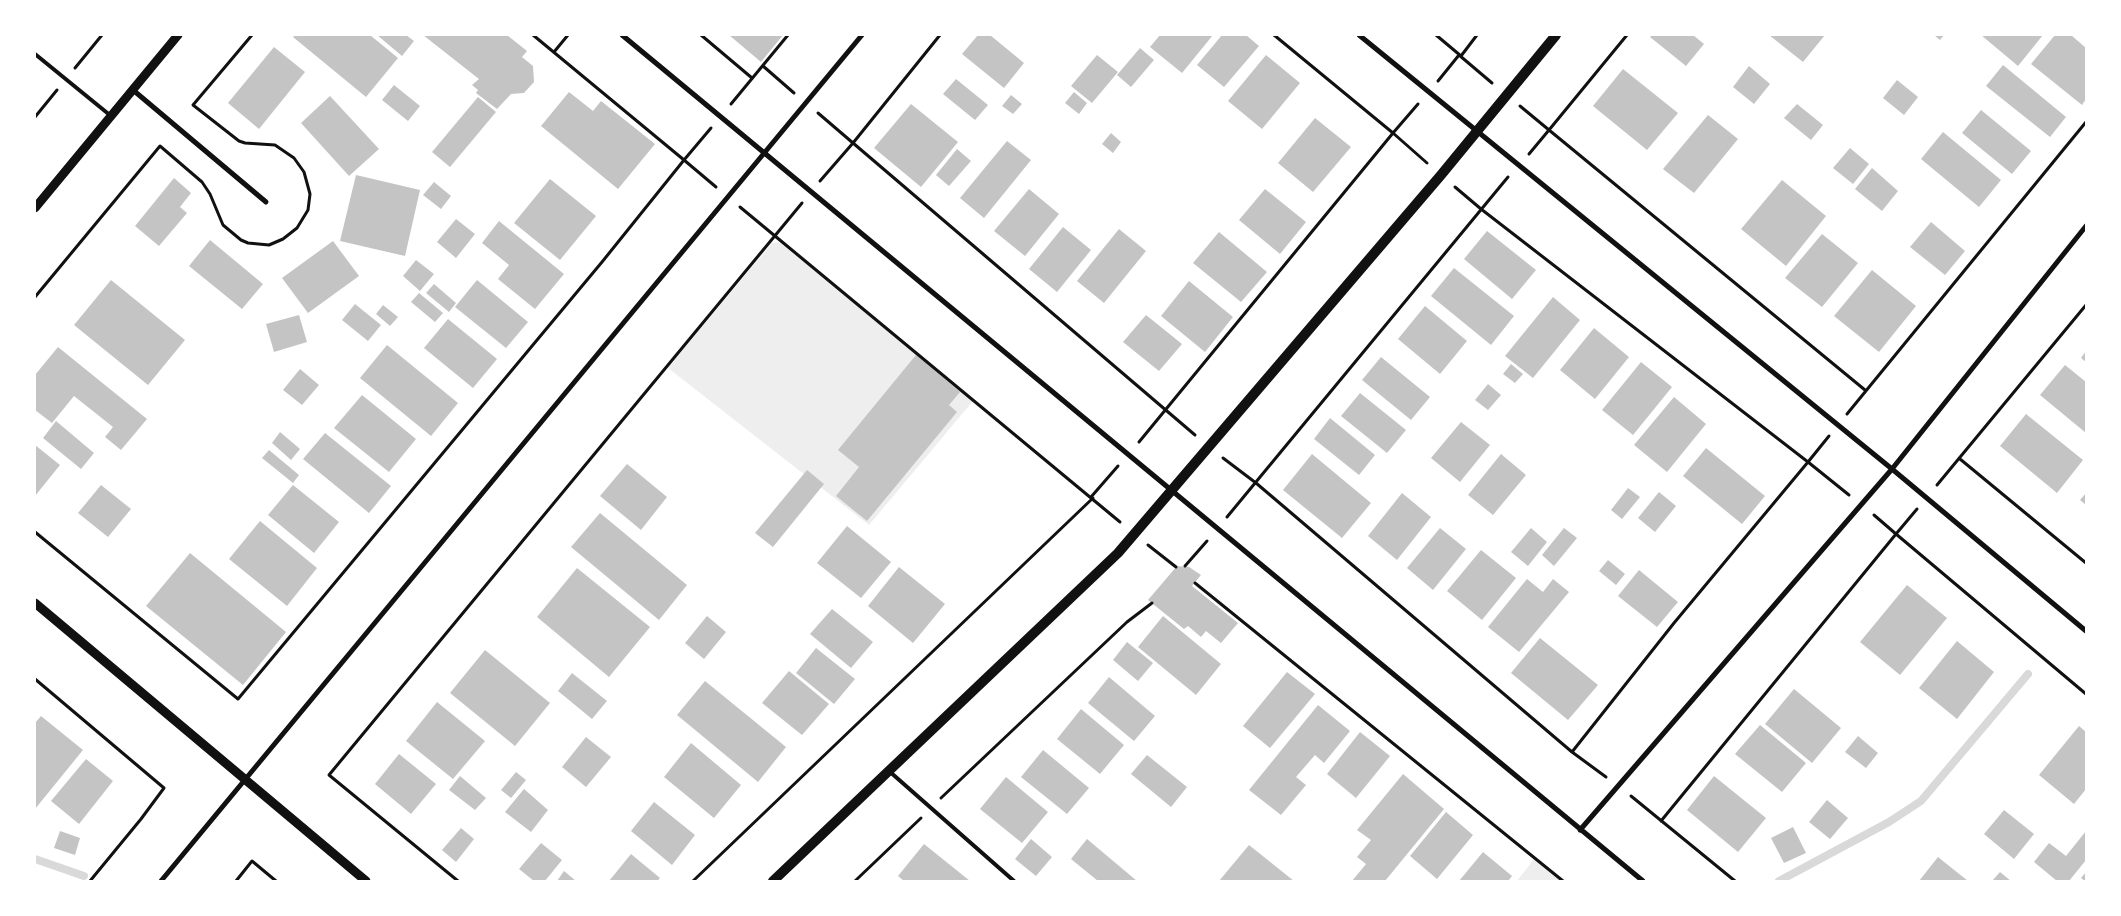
<!DOCTYPE html>
<style>
body{margin:0}
#map{position:relative;width:2121px;height:916px;overflow:hidden;background:#fff;font-family:"Fira Sans",sans-serif}
canvas{display:block}
.frame{position:absolute;inset:0;border:36px solid #fff;pointer-events:none}
</style>
<div id="map">
<canvas width="2121" height="916"></canvas>
<div class="frame"></div>
</div>
<script>
const ctx = document.querySelector('canvas').getContext('2d');
ctx.lineJoin = 'round';
function paint(path, color) { ctx.fillStyle = color; ctx.fill(path, 'evenodd'); }
const poly = rows => new Path2D(rows.map(r => 'M' + r).join(''));
function trace(path, color, width, dash) { ctx.strokeStyle = color; ctx.lineWidth = width; ctx.lineCap = dash ? 'butt' : 'round'; ctx.setLineDash(dash || []); ctx.stroke(path); }
const green = poly([
 [779,242,973,401,869,525,668,368,772,243],
 [1534,859,1561,881,1517,881]
]);
const stream = poly([
 [35,859,84,876],
 [1779,881,1889,822,1921,801,2028,674]
]);
const building = poly([
 [295,35,370,35,398,58,366,97,293,37],
 [377,35,406,35,414,41,402,56],
 [423,35,507,35,527,51,522,57,533,66,534,82,524,93,511,94,497,109,476,93,478,90,472,85,479,79],
 [729,35,783,35,761,62],
 [978,35,990,35,1024,63,1004,88,962,54],
 [1160,35,1213,35,1182,73,1150,47],
 [1222,35,1246,35,1259,46,1224,87,1197,65],
 [1652,35,1693,35,1704,44,1686,66,1650,37],
 [1769,35,1825,35,1803,62],
 [1934,35,1944,35,1940,40],
 [1981,35,2043,35,2018,66],
 [2055,35,2071,35,2086,48,2086,99,2082,105,2031,64],
 [274,47,305,72,259,129,228,103],
 [1140,48,1154,60,1131,87,1117,75],
 [1097,55,1118,72,1092,103,1071,86],
 [1266,55,1300,83,1262,129,1228,101],
 [2003,65,2066,117,2050,137,1986,86],
 [1749,66,1770,84,1754,104,1733,87],
 [1623,69,1678,113,1647,150,1593,106],
 [956,79,988,105,975,120,943,94],
 [1897,80,1918,97,1904,115,1883,98],
 [394,85,420,106,408,121,382,100],
 [569,92,593,111,601,101,655,144,618,189,541,126],
 [1074,92,1087,103,1079,114,1065,103],
 [1011,95,1022,104,1013,114,1002,106],
 [330,96,379,149,349,176,301,123],
 [478,97,496,112,450,167,432,152],
 [911,104,958,142,921,187,874,148],
 [1797,104,1823,125,1811,140,1784,118],
 [1981,110,2031,151,2012,174,1962,133],
 [1708,115,1738,139,1694,193,1663,169],
 [1315,118,1351,147,1313,192,1278,163],
 [1943,132,2001,180,1979,207,1921,159],
 [1111,133,1121,142,1113,153,1102,144],
 [1007,141,1031,160,984,218,960,198],
 [1850,148,1869,164,1853,184,1833,168],
 [957,149,971,161,949,186,936,175],
 [1872,168,1898,191,1882,211,1855,189],
 [356,175,420,190,405,256,340,241],
 [174,178,191,193,180,207,187,213,159,246,135,226],
 [550,179,596,216,560,260,514,223],
 [1782,180,1826,216,1786,266,1741,229],
 [434,182,451,196,441,209,423,195],
 [1029,189,1059,214,1025,256,994,231],
 [1265,189,1306,222,1280,254,1239,220],
 [456,219,475,234,456,258,437,242],
 [499,221,564,274,535,309,498,279,509,265,482,243],
 [1931,222,1965,251,1945,275,1910,247],
 [1063,227,1091,250,1057,292,1029,269],
 [1119,229,1146,251,1104,303,1077,281],
 [1487,231,1536,270,1512,299,1464,259],
 [1219,232,1267,272,1241,302,1193,263],
 [1822,234,1858,263,1822,307,1785,278],
 [210,240,263,284,242,309,189,266],
 [333,241,359,276,308,313,282,278],
 [416,260,434,274,420,291,403,276],
 [1454,268,1514,316,1491,345,1431,296],
 [1872,270,1916,306,1879,352,1834,316],
 [111,280,185,340,148,385,74,325],
 [477,280,528,322,506,348,455,307],
 [1189,281,1233,317,1205,352,1161,316],
 [434,284,456,303,449,312,426,293],
 [419,293,443,313,435,322,411,302],
 [1553,297,1580,320,1533,378,1505,356],
 [355,304,381,325,368,341,342,320],
 [383,305,398,317,390,326,376,314],
 [1425,306,1467,341,1440,374,1398,339],
 [299,315,307,342,274,352,266,324],
 [1146,315,1182,344,1159,371,1123,342],
 [448,319,497,359,473,388,424,348],
 [1594,328,1629,357,1595,399,1560,370],
 [387,345,458,403,431,436,360,378],
 [58,347,147,419,121,450,105,437,113,427,74,396,52,423,35,410,35,375],
 [2086,351,2086,362,2081,358],
 [916,355,960,392,949,405,957,412,867,521,836,496,859,467,838,450],
 [1381,357,1430,397,1411,420,1362,380],
 [1641,362,1672,387,1633,435,1602,410],
 [1511,364,1523,374,1515,383,1503,374],
 [2065,365,2086,382,2086,433,2040,395],
 [300,369,319,385,302,405,283,390],
 [1488,384,1501,395,1488,410,1475,400],
 [1360,393,1406,430,1387,453,1341,416],
 [362,395,416,439,389,472,334,428],
 [1674,397,1706,424,1667,472,1634,445],
 [2026,414,2083,460,2057,493,2000,446],
 [1330,418,1375,455,1359,475,1314,439],
 [56,421,94,453,81,469,43,438],
 [1461,422,1490,445,1460,482,1431,458],
 [280,432,300,449,291,460,272,443],
 [325,433,391,486,369,513,303,459],
 [35,445,60,465,35,496],
 [1706,448,1765,496,1742,524,1683,476],
 [269,450,299,475,293,483,262,458],
 [1312,454,1371,503,1342,538,1283,490],
 [1501,454,1526,475,1493,515,1468,495],
 [627,464,667,497,641,530,600,496],
 [807,470,824,484,773,547,755,533],
 [101,485,131,509,108,537,78,513],
 [293,485,339,522,314,553,268,515],
 [1628,488,1640,497,1622,519,1611,510],
 [1659,492,1676,506,1655,532,1638,518],
 [1402,493,1431,517,1397,560,1368,536],
 [2086,493,2086,505,2080,500],
 [600,513,687,585,659,620,571,547],
 [260,521,317,568,287,606,229,559],
 [847,526,891,562,861,598,817,563],
 [1440,528,1466,549,1433,590,1407,568],
 [1531,528,1547,542,1528,566,1511,552],
 [1564,528,1577,538,1554,566,1542,555],
 [1481,550,1516,578,1482,620,1447,591],
 [190,553,286,632,243,685,146,606],
 [1608,560,1625,574,1616,585,1599,571],
 [1177,566,1189,567,1201,575,1192,586,1238,623,1221,643,1206,631,1201,637,1188,626,1184,629,1148,600],
 [899,567,945,604,913,643,868,606],
 [577,568,650,627,609,677,537,617],
 [1639,570,1678,602,1657,627,1618,596],
 [1527,579,1543,592,1553,579,1569,592,1519,652,1488,627],
 [1907,585,1947,618,1900,675,1860,642],
 [832,609,873,642,851,668,810,634],
 [707,616,726,632,704,659,685,643],
 [1163,616,1221,664,1196,695,1138,647],
 [1540,638,1598,685,1568,720,1511,673],
 [1957,641,1994,672,1957,719,1919,688],
 [1127,642,1153,663,1138,681,1113,660],
 [816,648,855,679,834,704,796,673],
 [485,650,550,703,515,746,450,693],
 [789,671,829,704,802,735,762,703],
 [1287,672,1315,694,1270,748,1243,726],
 [572,673,607,701,592,719,558,691],
 [1109,677,1155,716,1134,741,1088,703],
 [705,681,786,747,758,782,677,715],
 [1794,689,1841,728,1812,763,1765,724],
 [437,702,485,741,453,779,406,741],
 [1318,705,1350,731,1324,763,1315,755,1296,777,1306,785,1281,815,1249,790],
 [1081,709,1124,745,1100,774,1057,739],
 [41,716,83,750,35,809,35,723],
 [1760,725,1806,763,1782,792,1735,754],
 [2079,726,2086,732,2086,789,2074,804,2039,775],
 [1360,732,1390,756,1356,798,1327,774],
 [1858,736,1878,753,1866,768,1845,752],
 [586,737,611,757,586,787,562,767],
 [691,743,741,785,714,818,664,777],
 [1043,750,1089,788,1067,814,1021,777],
 [399,754,436,784,411,814,375,784],
 [1147,755,1187,787,1171,807,1131,774],
 [86,759,113,781,79,824,51,801],
 [516,772,526,780,511,798,501,790],
 [1403,774,1444,809,1385,881,1352,881,1366,864,1357,857,1371,840,1357,830],
 [460,776,486,798,475,810,449,790],
 [1714,776,1766,818,1738,852,1687,810],
 [1006,777,1048,812,1022,843,980,809],
 [524,789,548,810,531,832,505,812],
 [1827,800,1848,818,1830,839,1809,822],
 [654,802,695,835,672,865,631,831],
 [2004,810,2034,834,2014,859,1984,834],
 [1446,812,1473,835,1437,879,1410,856],
 [1793,827,1806,853,1784,863,1771,838],
 [461,828,474,839,456,862,442,850],
 [60,831,80,838,75,855,54,848],
 [2086,831,2086,860,2069,881,2057,881,2034,862,2049,843,2066,856],
 [1031,839,1052,857,1036,876,1015,859],
 [1087,839,1137,881,1098,881,1071,859],
 [541,843,562,860,545,881,534,881,519,869],
 [924,844,970,881,904,881,898,876],
 [1249,845,1294,881,1219,881],
 [1483,852,1512,876,1508,881,1459,881],
 [631,854,660,878,657,881,609,881],
 [1938,857,1968,881,1919,881],
 [564,871,576,881,557,881],
 [2000,872,2011,881,1992,881],
 [2086,872,2086,881,2085,881,2081,878]
]);
const path = poly([
 [701,35,752,78],
 [940,35,853,143,1195,435],
 [1436,35,1461,56,1477,35],
 [1627,35,1549,130,1865,390],
 [554,52,568,35],
 [763,66,794,93],
 [75,68,102,35],
 [1438,81,1459,55,1492,83],
 [731,104,788,35],
 [1418,104,1393,133,1427,163],
 [1520,106,1549,130,1529,154],
 [818,113,853,143,820,181],
 [35,117,57,90],
 [711,128,684,160,716,187],
 [1455,187,1481,209,1808,462,1674,623,1572,752],
 [740,207,1120,522],
 [35,297,160,146,202,182,210,194,223,225,241,240,248,243,269,245,283,239,297,228,308,210,310,194,304,172,294,158,275,145,245,143,239,141,193,105,252,35],
 [1847,414,2086,122],
 [1829,436,1808,462,1849,495],
 [1139,442,1393,133,1274,35],
 [1223,458,1256,483,1572,752,1606,777],
 [1960,459,2086,563],
 [1937,485,2086,305],
 [1091,497,1118,466],
 [1874,515,1896,534,1917,509],
 [1227,517,1508,177],
 [35,532,238,699,602,262,684,160,533,35],
 [1148,545,1176,567],
 [1185,566,1207,541],
 [1195,583,1563,881],
 [35,679,164,788,141,819,90,881],
 [1631,796,1735,881],
 [941,798,1127,622,1152,603],
 [1661,821,1896,534,2086,694],
 [236,881,252,861,276,881],
 [458,881,329,775,802,203],
 [693,881,1093,498],
 [855,881,921,818]
]);
const service = poly([
 [35,54,111,116],
 [889,771,1014,881]
]);
const minor = poly([
 [622,35,1643,881],
 [1359,35,1892,469,2086,631],
 [133,90,266,202],
 [1580,830,1892,469,2086,226],
 [161,881,862,35]
]);
const tertiary = poly([
 [35,208,178,35],
 [35,603,366,881]
]);
const secondary = poly([
 [773,881,1118,553,1441,175,1556,35]
]);
paint(green, '#eee');
trace(stream, '#d9d9d9', 8);
paint(building, '#c4c4c4');
trace(path, '#111', 3);
trace(service, '#111', 4);
trace(minor, '#111', 5);
trace(tertiary, '#111', 9);
trace(secondary, '#111', 10);
</script>
